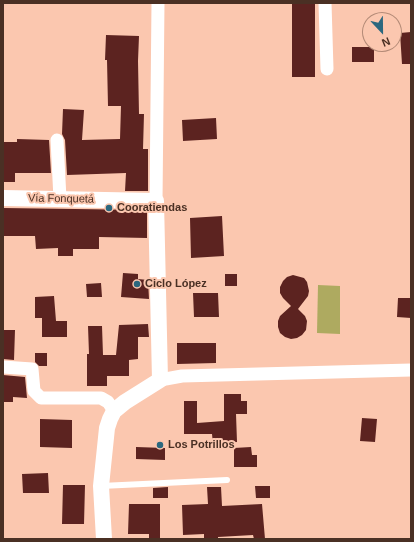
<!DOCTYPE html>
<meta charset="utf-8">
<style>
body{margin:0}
#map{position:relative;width:414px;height:542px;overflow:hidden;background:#fbc7af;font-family:Helvetica,sans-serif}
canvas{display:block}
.frame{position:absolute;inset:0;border:4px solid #4a3024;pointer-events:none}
.north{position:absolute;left:362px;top:12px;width:40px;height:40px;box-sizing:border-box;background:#fbc7af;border:1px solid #b48b77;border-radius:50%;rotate:158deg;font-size:11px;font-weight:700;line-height:16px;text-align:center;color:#4a3024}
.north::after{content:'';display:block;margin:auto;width:14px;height:18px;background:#2b687f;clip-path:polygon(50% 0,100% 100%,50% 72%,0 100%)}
</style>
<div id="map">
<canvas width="414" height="542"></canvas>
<div class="frame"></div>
<div class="north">N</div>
</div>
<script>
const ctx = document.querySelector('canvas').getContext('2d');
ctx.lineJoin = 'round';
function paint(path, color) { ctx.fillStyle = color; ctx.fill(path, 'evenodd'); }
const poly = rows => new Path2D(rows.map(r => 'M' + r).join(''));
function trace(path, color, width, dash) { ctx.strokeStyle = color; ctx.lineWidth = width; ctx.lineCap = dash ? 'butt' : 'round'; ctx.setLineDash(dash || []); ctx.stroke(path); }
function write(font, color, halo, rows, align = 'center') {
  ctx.font = font + ' Helvetica,sans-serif'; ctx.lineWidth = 4; ctx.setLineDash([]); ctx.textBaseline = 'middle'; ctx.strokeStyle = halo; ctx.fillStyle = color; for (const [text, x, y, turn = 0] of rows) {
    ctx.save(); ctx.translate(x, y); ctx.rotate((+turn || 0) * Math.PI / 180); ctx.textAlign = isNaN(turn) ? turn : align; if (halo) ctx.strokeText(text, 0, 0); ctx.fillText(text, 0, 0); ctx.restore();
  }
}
const green = poly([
 [318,285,340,286,340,334,317,333]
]);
const building = poly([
 [292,3,315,3,315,77,292,77],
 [411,32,411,64,402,64,400,33],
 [106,35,139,36,138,61,139,114,144,114,143,149,148,149,148,191,125,191,126,173,67,175,65,140,62,134,63,109,84,110,82,140,120,139,121,106,108,106,107,60,105,60],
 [352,47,374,47,374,62,352,62],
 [216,118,217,139,183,141,182,120],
 [17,139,49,140,51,173,15,173,15,182,3,182,3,142,17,142],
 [3,208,147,210,147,238,99,237,99,249,73,249,73,256,58,256,58,248,36,249,35,236,3,236],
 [222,216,224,256,191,258,190,218],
 [123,273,138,274,138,279,148,280,149,299,121,297],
 [225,274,237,274,237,286,225,286],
 [293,275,304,278,307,282,309,291,308,296,298,309,305,316,307,321,306,330,302,335,297,338,291,339,285,337,280,333,278,327,278,321,280,316,291,306,283,298,280,293,280,287,283,281,287,277],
 [101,283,102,297,87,297,86,284],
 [193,293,218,293,219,317,194,317],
 [54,296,56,321,67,321,67,337,42,337,42,318,35,318,35,297],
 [398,298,411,298,411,318,397,317],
 [148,324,149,337,138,337,138,359,129,360,129,376,107,376,107,386,87,386,87,354,89,354,88,326,102,326,103,355,116,355,119,325],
 [3,330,15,330,14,360,3,359],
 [177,343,216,343,216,363,177,364],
 [35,353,47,353,47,366,39,366,35,362],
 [3,375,25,377,27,398,13,397,13,402,3,402],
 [224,394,241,394,241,401,247,401,247,414,236,414,237,442,213,444,212,434,184,434,184,401,197,401,197,423,224,421],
 [362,418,377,419,375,442,360,441],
 [40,419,72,420,72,448,40,447],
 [136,447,165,448,165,460,136,459],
 [251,447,252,455,257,455,257,467,234,467,234,448],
 [48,473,49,493,23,493,22,474],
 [63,485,85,485,84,524,62,524],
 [255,486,270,486,270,498,256,498],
 [168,487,168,498,153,498,153,488],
 [207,487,221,487,222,506,262,504,265,539,254,539,253,535,218,537,218,539,204,539,204,534,183,535,182,505,208,504],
 [129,504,160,504,160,539,149,539,149,534,128,534]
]);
const service = poly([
 [101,486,227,480]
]);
const minor = poly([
 [325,3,327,69],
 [57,140,60,199],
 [156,201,158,3],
 [3,367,32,369,34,391,41,398,101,398,108,402,114,411],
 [160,380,182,376,411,370]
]);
const tertiary = poly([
 [3,198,156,201,160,380,125,402,114,411,110,419,107,428,101,486,104,539]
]);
const markers = [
 [109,208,4,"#2b687f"],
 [137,284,4,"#2b687f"],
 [160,445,4,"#2b687f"]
];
const streetNames = [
 ["Vía Fonquetá",61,199,1]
];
const poiNames = [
 ["Cooratiendas",117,208],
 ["Ciclo López",145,284],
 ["Los Potrillos",168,445]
];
paint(green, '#aeaa60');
paint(building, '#5c2320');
trace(service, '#fff', 6);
trace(minor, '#fff', 13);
trace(tertiary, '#fff', 16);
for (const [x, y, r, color] of markers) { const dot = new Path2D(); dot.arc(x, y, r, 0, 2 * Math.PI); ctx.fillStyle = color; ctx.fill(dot); trace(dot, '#fbc7af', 1.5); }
write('11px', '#4a3024', '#fbc7af', streetNames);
write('bold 11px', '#4a3024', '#fbc7af', poiNames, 'left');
</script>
